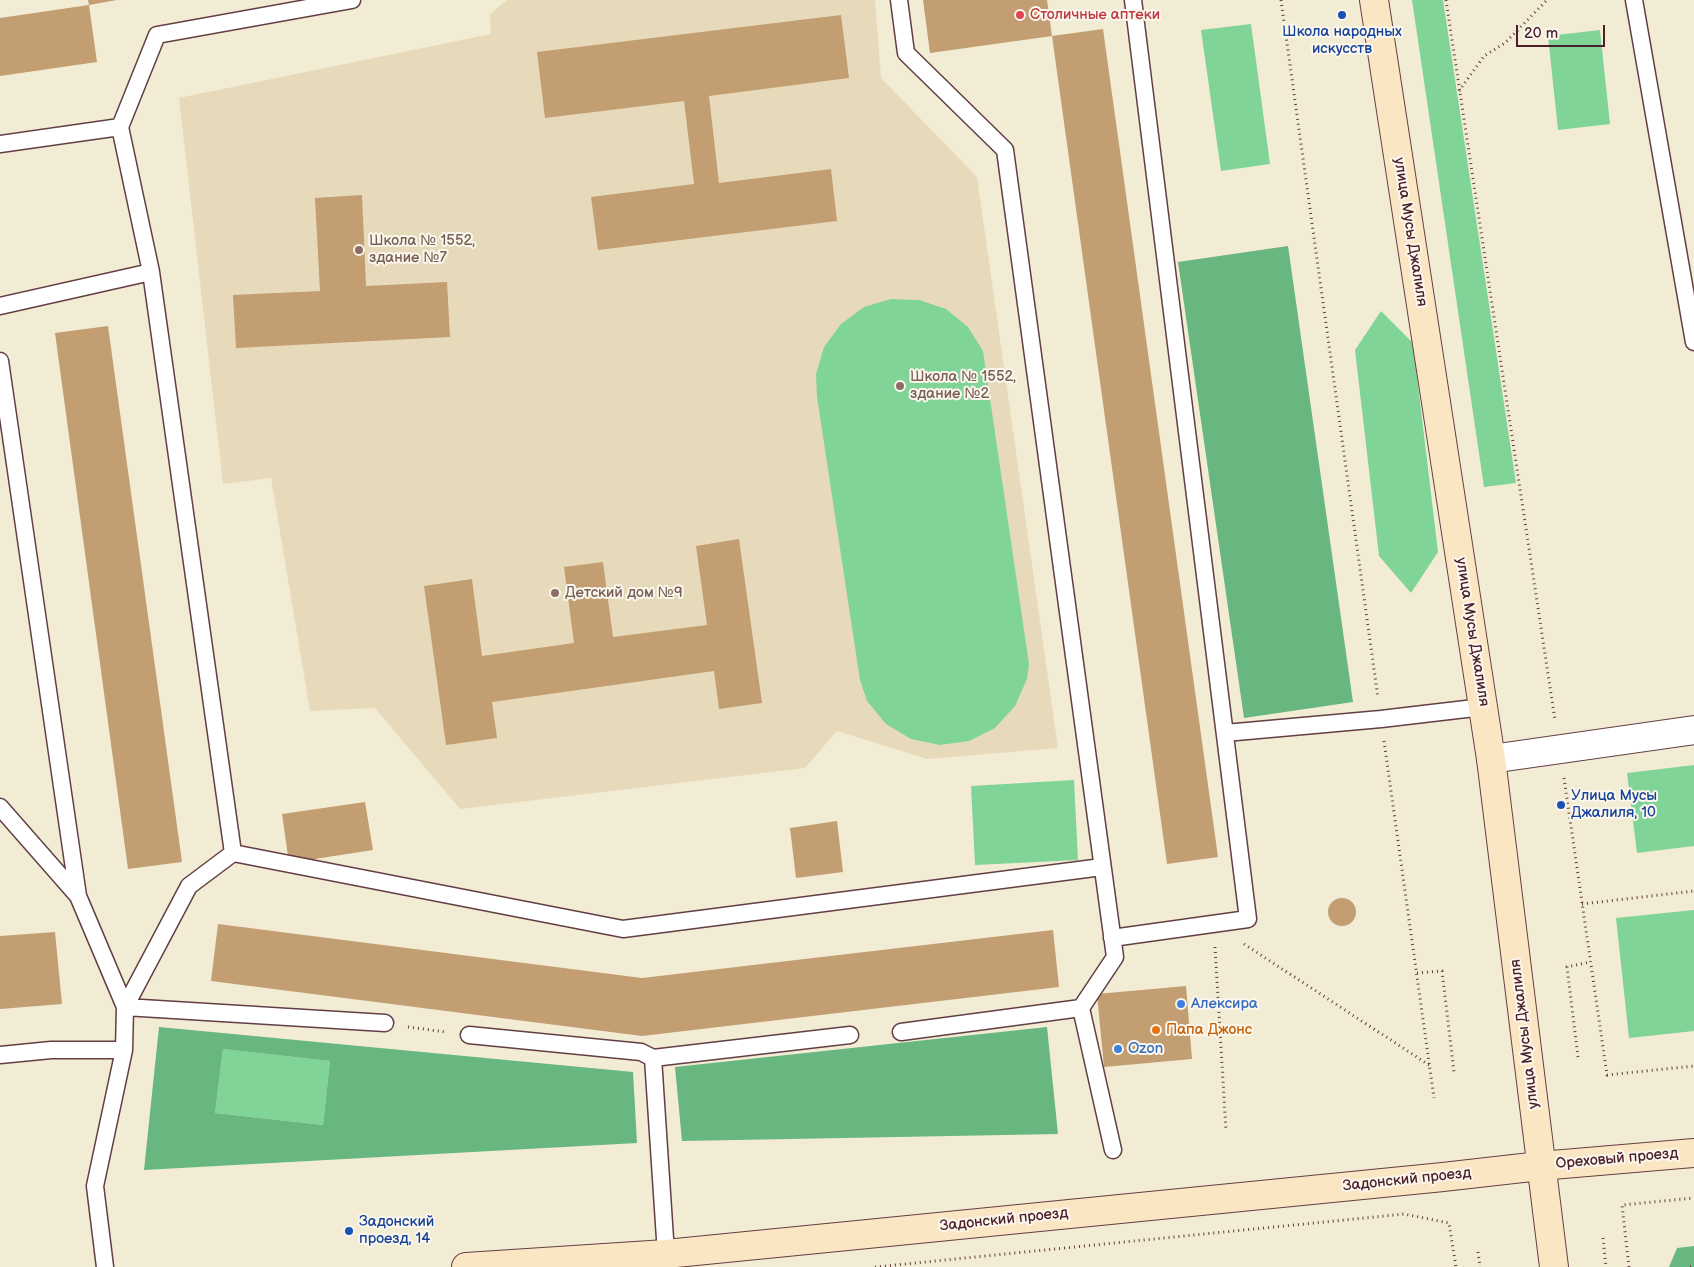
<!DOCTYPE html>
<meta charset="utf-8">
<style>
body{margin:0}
#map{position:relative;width:1694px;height:1267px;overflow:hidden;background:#f2ecd4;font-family:"Balsamiq Sans",sans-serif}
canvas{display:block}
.scale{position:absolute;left:1516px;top:25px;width:89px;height:22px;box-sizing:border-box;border:2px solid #4a1f2b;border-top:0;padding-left:6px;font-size:15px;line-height:18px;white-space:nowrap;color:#4a1f2b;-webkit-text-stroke:4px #fbf7ec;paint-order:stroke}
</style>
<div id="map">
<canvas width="1694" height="1267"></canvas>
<div class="scale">20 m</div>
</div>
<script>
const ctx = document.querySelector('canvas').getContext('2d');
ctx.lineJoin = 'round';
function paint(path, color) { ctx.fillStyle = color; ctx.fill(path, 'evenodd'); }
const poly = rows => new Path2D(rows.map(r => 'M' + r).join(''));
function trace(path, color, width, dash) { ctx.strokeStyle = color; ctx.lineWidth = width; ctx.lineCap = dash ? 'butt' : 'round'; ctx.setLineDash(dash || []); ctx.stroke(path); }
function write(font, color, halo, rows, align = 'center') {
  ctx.font = font + ' "Balsamiq Sans",sans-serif'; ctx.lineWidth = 4; ctx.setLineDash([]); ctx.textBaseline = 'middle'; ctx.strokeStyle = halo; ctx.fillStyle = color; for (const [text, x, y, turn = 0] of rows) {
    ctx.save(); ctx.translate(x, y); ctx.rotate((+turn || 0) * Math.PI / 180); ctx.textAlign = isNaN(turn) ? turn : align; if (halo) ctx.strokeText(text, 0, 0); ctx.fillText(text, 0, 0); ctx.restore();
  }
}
const built = poly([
 [507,0,875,0,881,78,977,177,1058,748,927,759,837,731,805,768,460,809,375,708,310,711,271,478,223,484,179,98,491,34,490,14]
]);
const green = poly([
 [1412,0,1443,0,1516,483,1484,487],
 [1251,24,1270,164,1221,171,1201,30],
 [1600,30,1610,124,1558,130,1548,36],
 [891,299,919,300,946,309,968,327,983,351,1029,664,1027,679,1015,706,995,728,969,741,940,745,911,739,886,724,867,701,860,680,817,397,816,374,824,347,841,324,864,307],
 [1381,311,1413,343,1438,552,1411,593,1379,556,1355,350],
 [1694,765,1694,846,1637,853,1627,773],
 [1074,780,1078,860,975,865,971,786],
 [1694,910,1694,1031,1629,1038,1616,918],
 [223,1049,330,1061,323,1125,215,1113]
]);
const forest = poly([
 [1288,246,1353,702,1244,718,1178,262],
 [159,1027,633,1072,637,1143,144,1170],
 [223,1049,330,1061,323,1125,215,1113],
 [1047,1027,1058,1134,682,1141,675,1067],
 [1694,1246,1694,1267,1669,1267,1677,1248]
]);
const building = poly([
 [88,0,117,0,89,5,97,62,0,76,0,18,89,5],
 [923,0,1047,0,1052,36,930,53],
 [841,15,849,78,709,96,719,183,831,169,837,221,598,250,591,197,694,184,684,101,545,118,537,52],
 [1103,29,1218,857,1167,864,1052,36],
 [362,195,366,286,447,282,450,337,236,348,233,295,320,291,315,198],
 [108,326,182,862,128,869,55,333],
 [739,539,762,703,719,709,714,671,492,702,497,738,446,745,424,586,472,579,482,656,574,643,564,567,603,562,613,637,707,625,696,546],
 [365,802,373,850,289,863,282,814],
 [837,821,843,872,796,878,790,828],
 '1328 912a14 14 0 1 1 28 0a14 14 0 1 1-28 0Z',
 [218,924,642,978,1053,930,1059,987,642,1036,211,981],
 [55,932,62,1004,0,1009,0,936],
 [1186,986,1192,1059,1104,1067,1097,994]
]);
const path = poly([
 [1281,0,1378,698],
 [1446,0,1555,720],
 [1459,91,1484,56,1505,43,1547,0],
 [1384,741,1434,1098],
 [1564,778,1607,1075,1694,1066],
 [1582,904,1694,891],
 [1244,944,1429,1065],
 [1215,947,1226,1131],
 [1417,973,1442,971,1454,1072],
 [408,1027,446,1032],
 [1578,1057,1567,967,1590,962],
 [1603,1238,1606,1267],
 [1478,1252,1480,1267],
 [875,1267,1404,1214,1449,1223,1456,1267],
 [1629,1267,1622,1205,1694,1198],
 [1690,1267,1694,1267]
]);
const lane = poly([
 [899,0,906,53,1005,150,1115,957,1081,1008],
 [1634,0,1694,342],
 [0,144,120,127],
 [0,306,151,272],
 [0,361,78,896,125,1007],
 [1225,733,1381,719,1483,707],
 [0,807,78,896],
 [233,853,623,929,1102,867],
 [1112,938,1248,919,1133,0],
 [125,1007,189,886,233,853,151,272,120,127,157,35,352,0],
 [901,1032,1081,1008,1113,1150],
 [469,1035,641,1052,653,1058],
 [0,1055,51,1050,124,1050],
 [666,1254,653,1058,850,1035],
 [105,1267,95,1186,124,1050,125,1007,385,1023]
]);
const street = poly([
 [1491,759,1694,730]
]);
const secondary = poly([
 [1374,0,1491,759,1554,1267],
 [466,1267,666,1254,1443,1177,1540,1166,1694,1153]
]);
const markers = [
 [1020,15,5,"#e0444e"],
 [1342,15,5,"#1a4fb4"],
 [359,250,5,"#8d6e63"],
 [900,386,5,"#8d6e63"],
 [555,593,5,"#8d6e63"],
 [1561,805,5,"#1a4fb4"],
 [1181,1004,5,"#3f7fe0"],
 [1156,1030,5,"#e8710a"],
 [1118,1049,5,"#3f7fe0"],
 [349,1231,5,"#1a4fb4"]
];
const healthNames = [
 ["Столичные аптеки",1030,15]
];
const transitNames = [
 ["Школа народных",1342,32,"center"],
 ["искусств",1342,49,"center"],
 ["Улица Мусы",1571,796],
 ["Джалиля, 10",1571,813],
 ["Задонский",359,1222],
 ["проезд, 14",359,1239]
];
const streetNames = [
 ["улица Мусы Джалиля",1410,232,81],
 ["улица Мусы Джалиля",1472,632,81],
 ["улица Мусы Джалиля",1525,1034,-97],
 ["Ореховый проезд",1617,1159,-5],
 ["Задонский проезд",1407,1180,-6],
 ["Задонский проезд",1004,1220,-6]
];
const educationNames = [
 ["Школа № 1552,",369,241],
 ["здание №7",369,258],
 ["Школа № 1552,",910,377],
 ["здание №2",910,394],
 ["Детский дом №9",565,593]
];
const shopNames = [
 ["Алексира",1191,1004],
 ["Ozon",1128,1049]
];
const foodNames = [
 ["Папа Джонс",1166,1030]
];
paint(built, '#e7daba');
paint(green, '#80d497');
paint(forest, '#68b680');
paint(building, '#c29e72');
trace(lane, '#633e44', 19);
trace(street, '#633e44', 30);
trace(secondary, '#633e44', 30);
trace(path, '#633e44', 3, [1, 4]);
trace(lane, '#fff', 16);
trace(street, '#fff', 28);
trace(secondary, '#fbe6c4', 28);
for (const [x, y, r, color] of markers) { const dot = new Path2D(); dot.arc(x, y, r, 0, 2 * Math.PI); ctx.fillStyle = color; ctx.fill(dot); trace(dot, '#fbf7ec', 2); }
write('15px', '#be3a42', '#fbf7ec', healthNames, 'left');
write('15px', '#164399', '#fbf7ec', transitNames, 'left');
write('15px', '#4a1f2b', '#fbf7ec', streetNames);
write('15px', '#785e54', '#fbf7ec', educationNames, 'left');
write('15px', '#366cbe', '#fbf7ec', shopNames, 'left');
write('15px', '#c56008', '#fbf7ec', foodNames, 'left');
</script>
